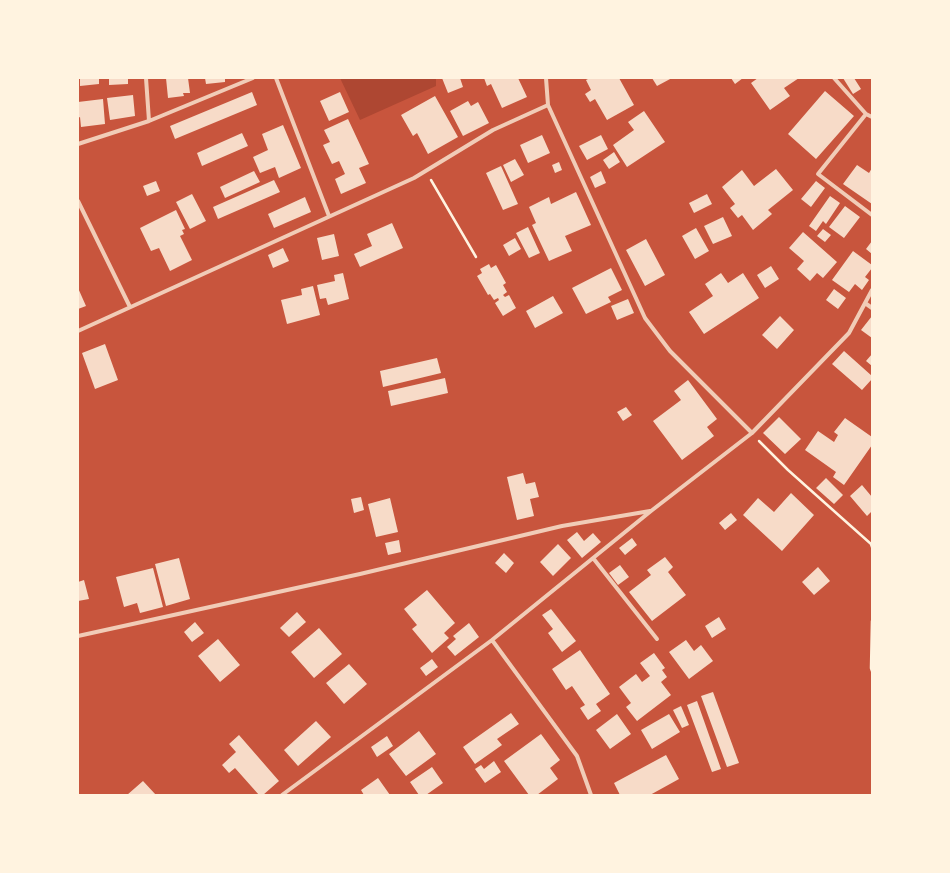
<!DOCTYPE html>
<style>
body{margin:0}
#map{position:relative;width:950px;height:873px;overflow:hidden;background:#c8553d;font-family:"Asap Condensed",sans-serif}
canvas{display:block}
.frame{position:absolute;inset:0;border:79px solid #fff3e0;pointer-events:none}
</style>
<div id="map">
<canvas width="950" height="873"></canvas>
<div class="frame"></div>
</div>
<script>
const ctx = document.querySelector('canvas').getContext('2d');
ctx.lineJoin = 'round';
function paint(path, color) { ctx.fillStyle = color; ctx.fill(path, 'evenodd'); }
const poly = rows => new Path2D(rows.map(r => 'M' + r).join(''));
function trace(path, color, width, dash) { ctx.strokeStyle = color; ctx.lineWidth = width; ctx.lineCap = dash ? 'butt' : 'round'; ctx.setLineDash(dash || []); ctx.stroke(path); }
const green = poly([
 [340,78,436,78,436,86,360,120]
]);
const building = poly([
 [80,78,99,78,99,84,80,86],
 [109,78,128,78,128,84,109,85],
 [166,78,188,78,190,93,183,93,184,96,168,98],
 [205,78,225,78,225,82,206,84],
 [442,78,460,78,463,87,448,93],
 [484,78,518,78,527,97,502,108,491,84,487,86],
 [590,78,619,78,634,105,607,120,595,99,590,102,585,94,591,90,586,80],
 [652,78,672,78,657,86],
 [731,78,743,78,735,84],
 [758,78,799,78,784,88,790,96,770,110,751,83],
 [843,78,854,78,861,89,853,94],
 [825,91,854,116,816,159,788,134],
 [252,92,257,105,175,139,170,126],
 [340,92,349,112,329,121,320,101],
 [133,95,135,116,110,120,107,98],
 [435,96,458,137,428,154,417,133,413,136,401,115],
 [103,99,105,124,81,127,80,117,78,118,78,102],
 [468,101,471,106,478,102,489,123,463,136,450,111],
 [644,111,665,142,627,167,613,145,634,130,628,122],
 [348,119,369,164,359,168,366,183,341,194,335,179,345,174,339,161,332,164,323,145,330,142,324,130],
 [283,125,301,168,279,178,275,167,260,173,253,157,268,150,262,134],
 [242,133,248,146,202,166,197,153],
 [542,135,550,153,528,163,520,145],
 [601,135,608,149,587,160,579,146],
 [614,152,620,162,609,169,603,160],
 [515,159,524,175,511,182,503,165],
 [559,162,562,170,555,173,552,165],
 [857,165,869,173,872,168,872,204,843,184],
 [501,166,518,204,503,210,486,173],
 [776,169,793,190,768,210,772,214,753,230,742,215,738,218,730,208,735,204,722,187,742,170,754,186],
 [254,171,260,182,225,198,220,187],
 [601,171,606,183,595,188,590,177],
 [274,180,280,192,218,219,213,207],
 [156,181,160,191,147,196,143,186],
 [816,181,825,188,811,207,801,199],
 [576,192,591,225,565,236,572,251,549,261,532,225,536,223,529,207,549,197,551,204],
 [192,194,206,221,190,229,176,202],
 [707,194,712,204,694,213,689,203],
 [830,196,840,203,826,224,823,221,816,231,809,226],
 [305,197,311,212,274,228,268,214],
 [845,206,860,217,844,238,829,227],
 [176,210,185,229,182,230,184,234,180,236,192,260,170,271,159,248,151,251,140,228],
 [723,217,732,236,713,244,704,226],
 [392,223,403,248,360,267,354,254,372,246,367,234],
 [528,227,540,253,529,258,516,233],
 [696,228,709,251,695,259,682,236],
 [823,229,831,235,825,242,817,236],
 [803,232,837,262,823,278,817,273,810,281,797,269,804,261,789,248],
 [334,234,339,256,322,260,317,238],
 [515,238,521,249,509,256,503,245],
 [646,239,665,275,645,286,626,250],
 [872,241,872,254,866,249],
 [283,248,289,261,273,268,268,255],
 [853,251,872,265,872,268,865,277,869,280,862,290,855,284,849,292,832,280],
 [489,264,491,268,496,265,506,283,503,285,507,292,503,295,505,297,509,295,516,308,503,316,495,303,499,300,498,298,494,300,490,294,488,295,477,276,482,273,480,269],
 [771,266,779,279,765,288,757,275],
 [611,268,622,290,608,297,611,302,586,314,572,288],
 [343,273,349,299,328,305,326,298,320,299,317,285,335,281,334,275],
 [721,273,728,283,743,273,759,298,704,334,689,312,713,296,705,284],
 [313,286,320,315,287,324,281,300,302,295,301,289],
 [78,288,86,306,78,309],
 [834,289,846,298,838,309,826,300],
 [553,296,563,313,535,328,526,311],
 [628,299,634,313,617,320,611,306],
 [780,316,794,330,777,349,762,335],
 [872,316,872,338,861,330],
 [105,344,118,380,95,389,82,353],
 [844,351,872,376,872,379,862,390,832,364],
 [872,354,872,366,866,361],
 [437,358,441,373,383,387,380,371],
 [445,378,448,393,391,406,388,391],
 [688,380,717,419,707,427,714,436,682,460,653,421,681,400,674,391],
 [626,407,632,415,623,421,617,412],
 [779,417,801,439,785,454,763,433],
 [845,418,872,437,872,445,844,485,833,477,836,472,805,450,818,431,834,442,838,435,834,432],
 [523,473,526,484,535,482,539,497,530,499,534,516,517,520,507,477],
 [826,478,843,495,834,504,816,488],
 [862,485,872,497,872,511,867,516,850,496],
 [791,493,814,515,782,551,743,515,758,498,774,512],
 [361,497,364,510,354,513,351,499],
 [390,498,398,532,376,537,368,504],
 [731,513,737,520,725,530,719,523],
 [577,532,584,541,593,533,601,542,582,558,567,540],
 [632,538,637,545,625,555,619,548],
 [399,540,401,552,388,555,385,543],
 [558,544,571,558,553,576,540,562],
 [504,553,514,563,506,573,495,563],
 [665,557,673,567,668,572,686,595,652,621,629,592,651,575,647,570],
 [179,558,190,599,166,606,155,564],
 [620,565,629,577,618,585,609,573],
 [818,567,830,581,814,595,802,582],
 [153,568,163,607,140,613,137,603,124,607,116,577],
 [84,580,89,599,78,601,78,582],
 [427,590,455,623,444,633,449,638,432,653,412,629,417,625,404,609],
 [551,609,576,641,562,652,548,633,553,629,542,615],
 [297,612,306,622,289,637,280,628],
 [719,617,726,629,712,638,705,626],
 [195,622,204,633,192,642,184,632],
 [469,623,479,637,455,656,447,647,456,639,453,636],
 [319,628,342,654,314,678,291,652],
 [218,639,240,665,220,682,198,656],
 [686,640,694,651,701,645,713,661,689,679,669,652],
 [580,650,610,694,596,704,601,711,588,720,580,708,585,705,572,686,566,690,552,669],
 [654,653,665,668,662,670,667,677,661,682,671,695,637,721,626,707,631,703,619,687,636,674,642,682,650,676,640,663],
 [432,659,438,667,426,676,420,668],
 [349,664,367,684,344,704,326,683],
 [713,692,739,763,727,767,701,696],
 [697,701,721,769,712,772,687,705],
 [681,706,689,725,682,728,673,710],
 [511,713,519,724,497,739,502,745,475,764,463,747],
 [617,714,631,734,610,749,596,730],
 [669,714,680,732,652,749,641,730],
 [316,721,331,737,298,766,284,750],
 [419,731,436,754,406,776,389,754],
 [541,734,560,760,550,768,558,779,537,795,529,795,504,761],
 [239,735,279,781,263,795,259,795,235,768,229,773,222,765,236,752,229,744],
 [387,736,393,746,377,757,371,747],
 [666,755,679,779,650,795,620,795,614,783],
 [494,761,501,772,485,783,475,769,481,765,484,769],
 [432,767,443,783,426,795,419,795,410,782],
 [378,778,390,795,364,795,361,790],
 [143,781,156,795,127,795]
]);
const path = poly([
 [431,180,476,257],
 [759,441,788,470,871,544,872,547],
 [872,621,871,668,872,671]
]);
const minor = poly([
 [146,78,149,121],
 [276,78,329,216],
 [546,78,548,105,645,318,670,351,752,433],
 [834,78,866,114,872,117],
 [866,114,818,174,872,215],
 [78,144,149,121,253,78],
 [78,201,130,307],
 [865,303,872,308],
 [78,331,414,178,493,130,548,105],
 [593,558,657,639],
 [78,636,360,574,562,526,650,511],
 [492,640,577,756,591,795],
 [282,795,492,640,651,511,752,433,849,333,872,290]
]);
paint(green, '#ae4732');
paint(building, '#f7dbc8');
trace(path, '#fff3e0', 2.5);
trace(minor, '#f1ccb7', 4);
</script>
